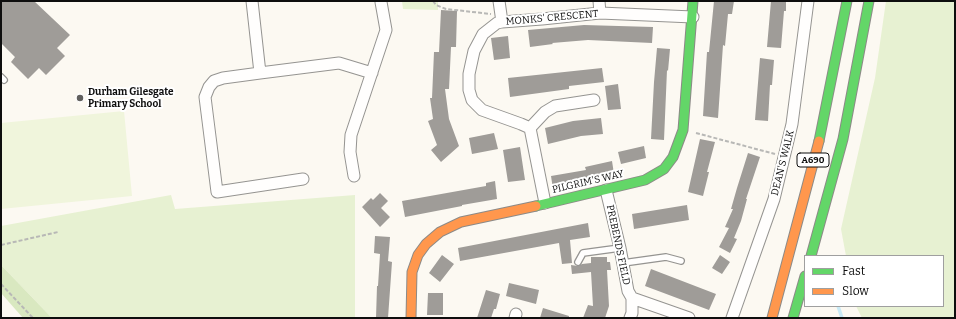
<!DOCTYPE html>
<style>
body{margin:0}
#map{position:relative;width:956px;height:319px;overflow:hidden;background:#fcf9f2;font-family:Bitter,serif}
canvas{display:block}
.frame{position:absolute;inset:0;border:2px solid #0e0e0e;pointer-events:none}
.legend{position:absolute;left:804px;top:255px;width:140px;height:52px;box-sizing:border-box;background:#fff;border:1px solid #9f9f9f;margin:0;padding:5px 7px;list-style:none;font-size:12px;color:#0e0e0e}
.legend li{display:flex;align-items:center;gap:8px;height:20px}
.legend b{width:20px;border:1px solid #9f9f9f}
</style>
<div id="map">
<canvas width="956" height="319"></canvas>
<div class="frame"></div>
<ul class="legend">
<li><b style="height:5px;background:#63d668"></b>Fast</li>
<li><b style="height:5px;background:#ff974d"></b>Slow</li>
</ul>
</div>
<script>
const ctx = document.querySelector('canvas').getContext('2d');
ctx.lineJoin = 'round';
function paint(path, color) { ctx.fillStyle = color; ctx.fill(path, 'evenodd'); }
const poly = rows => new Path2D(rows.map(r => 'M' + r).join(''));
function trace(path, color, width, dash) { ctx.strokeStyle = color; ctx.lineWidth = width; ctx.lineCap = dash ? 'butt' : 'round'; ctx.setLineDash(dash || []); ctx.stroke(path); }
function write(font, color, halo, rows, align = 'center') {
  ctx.font = font + ' Bitter,serif'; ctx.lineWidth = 4; ctx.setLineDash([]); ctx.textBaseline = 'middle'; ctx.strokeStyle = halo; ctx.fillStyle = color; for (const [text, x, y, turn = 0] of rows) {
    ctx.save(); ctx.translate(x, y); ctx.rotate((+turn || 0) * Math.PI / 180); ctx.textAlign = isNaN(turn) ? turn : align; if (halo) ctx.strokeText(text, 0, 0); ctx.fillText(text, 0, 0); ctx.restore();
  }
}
const green = poly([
 [402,1,438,1,438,10,403,9],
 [886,1,955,1,955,318,862,318,856,306,943,306,943,256,846,256,841,229,875,78],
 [171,195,175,209,355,195,355,318,52,318,1,265,1,226]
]);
const forest = poly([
 [1,265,52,318,23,318,1,293]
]);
const pitch = poly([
 [124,111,132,196,1,209,1,123]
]);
const stream = poly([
 [838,306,842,318]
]);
const building = poly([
 [1,1,34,1,70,35,57,48,65,56,46,75,39,68,28,79,11,62,15,57,1,43],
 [714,1,734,1,732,14,728,14,725,46,723,45,718,118,703,116,707,52,709,52],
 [771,1,786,1,786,11,784,11,781,48,767,47],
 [441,10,457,11,456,47,451,47,449,89,445,89,449,119,459,146,441,162,431,150,437,145,428,121,433,119,430,98,432,98,434,52,439,52],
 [584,25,653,27,652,43,588,40,552,43,553,44,530,47,528,30],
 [508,36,510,58,494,60,491,38],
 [657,48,670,49,668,71,667,70,664,140,651,139,654,82],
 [760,58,774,60,772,85,770,85,768,121,755,120],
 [602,68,604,82,569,86,569,89,510,97,508,78],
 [618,84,621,109,608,110,605,86],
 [601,118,603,134,581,136,548,144,545,128,573,121],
 [494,133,498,149,472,154,469,138],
 [700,139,715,142,707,172,709,172,703,196,688,192],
 [644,146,646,158,621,164,618,152],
 [520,147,525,180,508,182,503,150],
 [748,153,760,157,746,199,747,199,741,221,734,238,737,239,730,253,719,247,729,228,725,227,733,209,731,209,737,188],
 [612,161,614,174,579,181,580,184,553,189,551,176,586,170,585,167],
 [495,181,497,199,462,205,462,206,405,217,402,201,486,186,486,183],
 [380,193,388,201,381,208,390,217,380,227,362,207,371,198,373,200],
 [687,205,689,220,634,229,632,214],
 [588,223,590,237,570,240,572,263,562,264,559,243,460,261,458,248],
 [375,236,390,237,388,261,392,262,388,318,376,318,377,286,378,286,380,254,374,253],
 [442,255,454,264,440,282,429,273],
 [720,255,730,262,722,274,712,268],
 [591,257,607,257,607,262,610,262,611,270,607,270,609,306,605,318,583,318,588,305,593,306,591,272,572,274,571,265,578,266,582,264,591,263],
 [651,269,716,294,709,310,645,286],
 [509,283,539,290,536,304,506,296],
 [486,290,500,294,496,309,494,309,491,318,477,318],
 [428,293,443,293,443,315,427,315],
 [543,308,569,316,569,318,540,318]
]);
const path = poly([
 [433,1,436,5,446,9,491,14],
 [696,133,775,154],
 [1,245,58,232],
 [1,284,33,318]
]);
const lane = poly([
 [1,77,4,80],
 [578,262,583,253,620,248],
 [623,263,666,257,681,261]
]);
const street = poly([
 [252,1,260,73,339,63,372,73],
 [499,1,502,22],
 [599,1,600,13],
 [260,73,223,78,214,81,209,87,205,97,217,192,303,179],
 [530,128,545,112,555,106,594,100],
 [354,176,350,152,351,135,386,30,381,2],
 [606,190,620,248,628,291,632,298,689,318],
 [545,203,530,128,521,124,482,110,472,100,469,90,469,74,474,51,483,34,497,23,502,22,542,19,600,13,693,17],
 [515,318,516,314],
 [630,318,632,313,632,298],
 [732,318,774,199,792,124,808,1]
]);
const fast = poly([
 [819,141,847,1],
 [536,206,645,180,664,169,673,157,683,130,693,1],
 [811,256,843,139,869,1],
 [793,318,805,276]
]);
const slow = poly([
 [411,318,412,272,418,255,426,244,440,232,461,222,536,206],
 [772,318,819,141]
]);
const markers = [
 [80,98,4,"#61605e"]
];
const shields = [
 [813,160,32]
];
const shieldNames = [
 ["A690",813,160]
];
const streetNames = [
 ["MONKS' CRESCENT",552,18,-5],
 ["DEAN'S WALK",783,163,-76],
 ["PILGRIM'S WAY",588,182,-13],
 ["PREBENDS FIELD",618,245,78]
];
const poiNames = [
 ["Durham Gilesgate",88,92],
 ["Primary School",88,104]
];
paint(green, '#e7f1d2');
paint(forest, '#d9e8c0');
paint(pitch, '#f0f5dc');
trace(stream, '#c9eaf6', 3.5);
paint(building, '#9f9c98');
trace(lane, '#959491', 8);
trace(street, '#959491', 13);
trace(fast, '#8c8a87', 11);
trace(slow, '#8c8a87', 11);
trace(path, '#b8b8b6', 2, [4, 2]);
trace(lane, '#fffefd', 5.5);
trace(street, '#fffefd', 11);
trace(fast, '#63d668', 9);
trace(slow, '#ff974d', 9);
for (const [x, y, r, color] of markers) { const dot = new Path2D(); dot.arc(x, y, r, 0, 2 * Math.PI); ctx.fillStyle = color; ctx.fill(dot); trace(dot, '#fff', 1.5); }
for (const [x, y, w] of shields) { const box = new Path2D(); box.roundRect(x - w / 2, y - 7, w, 14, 3); ctx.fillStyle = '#fff'; ctx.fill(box); trace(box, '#0e0e0e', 1); }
write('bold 9px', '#0e0e0e', null, shieldNames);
write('10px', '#0e0e0e', '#fff', streetNames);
write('bold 10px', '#0e0e0e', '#fff', poiNames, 'left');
</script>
